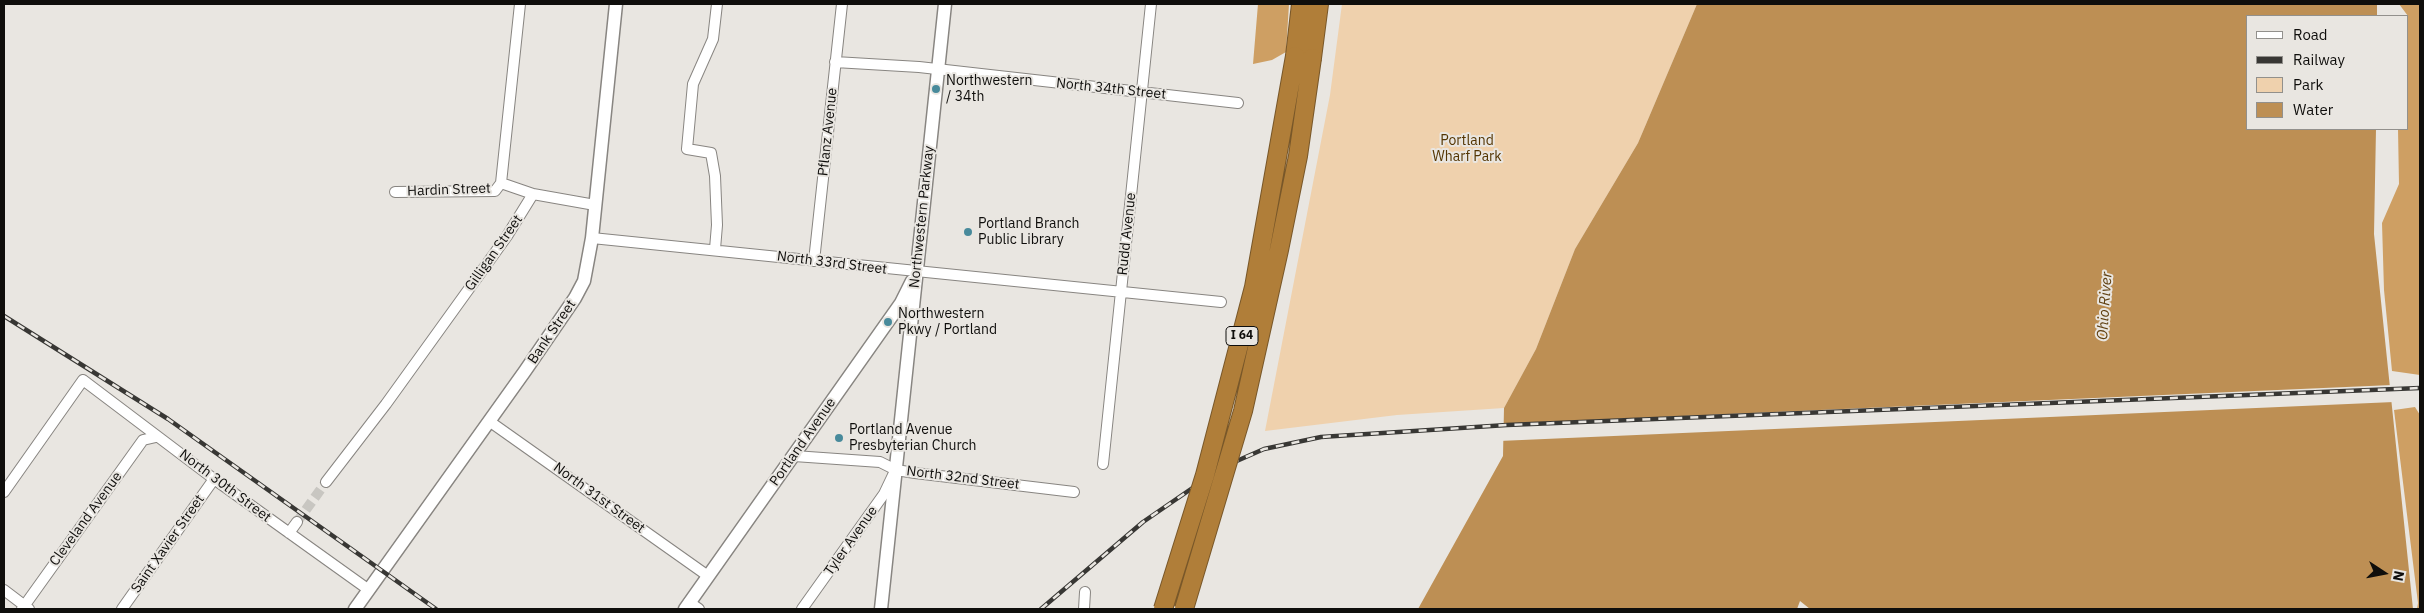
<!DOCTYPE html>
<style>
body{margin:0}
#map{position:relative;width:2424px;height:613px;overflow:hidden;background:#e9e6e1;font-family:"IBM Plex Sans",sans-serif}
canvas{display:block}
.frame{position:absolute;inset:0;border:5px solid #0f0e0c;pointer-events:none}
.legend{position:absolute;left:2246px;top:15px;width:162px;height:115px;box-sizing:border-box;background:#e9e6e1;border:1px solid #92908c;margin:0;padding:6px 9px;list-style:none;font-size:15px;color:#0f0e0c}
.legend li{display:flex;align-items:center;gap:10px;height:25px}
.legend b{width:25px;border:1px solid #92908c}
.north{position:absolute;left:2359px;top:548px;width:50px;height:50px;-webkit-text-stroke:4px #e9e6e1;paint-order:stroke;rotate:101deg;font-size:14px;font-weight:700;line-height:20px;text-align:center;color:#0f0e0c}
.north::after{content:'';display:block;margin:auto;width:18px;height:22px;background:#0f0e0c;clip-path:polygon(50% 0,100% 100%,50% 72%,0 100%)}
</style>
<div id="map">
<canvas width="2424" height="613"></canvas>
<div class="frame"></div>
<ul class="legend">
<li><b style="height:6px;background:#fff"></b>Road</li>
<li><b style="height:6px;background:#383734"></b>Railway</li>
<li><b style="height:14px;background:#efd1ad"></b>Park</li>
<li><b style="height:14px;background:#bd8f54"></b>Water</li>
</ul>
<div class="north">N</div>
</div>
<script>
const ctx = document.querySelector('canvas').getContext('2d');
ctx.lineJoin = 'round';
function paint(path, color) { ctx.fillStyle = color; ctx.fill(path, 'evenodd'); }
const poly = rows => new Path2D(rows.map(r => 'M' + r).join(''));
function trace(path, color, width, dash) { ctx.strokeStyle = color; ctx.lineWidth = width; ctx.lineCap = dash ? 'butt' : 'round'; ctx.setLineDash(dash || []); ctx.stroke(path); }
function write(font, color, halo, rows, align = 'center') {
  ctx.font = font + ' "IBM Plex Sans",sans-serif'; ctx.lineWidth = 4; ctx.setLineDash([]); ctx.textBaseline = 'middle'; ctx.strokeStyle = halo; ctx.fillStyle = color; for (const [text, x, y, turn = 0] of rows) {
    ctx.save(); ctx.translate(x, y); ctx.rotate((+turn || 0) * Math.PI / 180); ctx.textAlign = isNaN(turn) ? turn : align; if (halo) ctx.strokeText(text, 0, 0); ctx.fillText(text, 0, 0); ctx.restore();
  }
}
const green = poly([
 [1342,4,1697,4,1638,143,1575,249,1536,349,1504,408,1397,415,1265,431,1330,95]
]);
const forest = poly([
 [1258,4,1289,4,1286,52,1272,60,1253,64],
 [2399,4,2420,4,2420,375,2392,371,2384,290,2382,223,2399,184,2398,129,2408,129,2408,16],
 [2415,407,2420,415,2420,609,2417,609,2418,603,2394,410]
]);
const water = poly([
 [1697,4,2377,4,2377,16,2248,16,2248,129,2376,129,2374,234,2413,609,1810,609,1800,601,1797,609,1418,609,1503,456,1504,408,1536,349,1575,249,1638,143]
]);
const pier = poly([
 [2392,385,2394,402,1499,441,1500,424]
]);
const minorTunnel = poly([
 [297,522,326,482]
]);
const minor = poly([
 [835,62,919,67,1238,103],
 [501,183,520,4],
 [501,183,533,194,595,205],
 [395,192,495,191,501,183],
 [592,238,1221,302],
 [715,249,717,225,715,176,711,153,687,149,693,84,713,39,717,4],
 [814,261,842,4],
 [489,421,708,576],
 [794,456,880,462,896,470,915,473,1074,492],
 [1103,464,1151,4],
 [326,482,386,404,507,236,533,194],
 [4,492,83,380,214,479,369,590],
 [289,533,297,522],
 [4,590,29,609],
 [689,602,699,609],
 [22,609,143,440,156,437],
 [122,609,214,479],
 [802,609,884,494,894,473],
 [1084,609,1085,592]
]);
const tertiary = poly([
 [355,609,525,371,575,298,584,281,592,238,616,4],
 [685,609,901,303,912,281],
 [881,609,945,4]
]);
const motorway = poly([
 [1295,56,1301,4],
 [1312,58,1319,4]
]);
const rail = poly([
 [4,316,168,419,436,609],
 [1041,609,1143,522,1223,467,1264,449,1321,437,1507,425,2420,388]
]);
const motorwayBridge = poly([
 [1163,609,1205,475,1254,287,1295,56],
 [1184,609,1243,411,1279,250,1298,156,1312,58]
]);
const markers = [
 [936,89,5,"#488a9b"],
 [968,232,5,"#488a9b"],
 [888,322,5,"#488a9b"],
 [839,438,5,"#488a9b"]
];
const shields = [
 [1242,336,32]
];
const shieldNames = [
 ["I 64",1242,336]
];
const poiNames = [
 ["Northwestern",946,81],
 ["/ 34th",946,97],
 ["Portland Branch",978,224],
 ["Public Library",978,240],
 ["Northwestern",898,314],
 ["Pkwy / Portland",898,330],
 ["Portland Avenue",849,430],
 ["Presbyterian Church",849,446]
];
const streetNames = [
 ["North 34th Street",1111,89,6],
 ["Pflanz Avenue",828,132,-84],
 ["Hardin Street",449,190,-2],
 ["Northwestern Parkway",922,217,-84],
 ["Rudd Avenue",1127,234,-84],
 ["Gilligan Street",494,253,-55],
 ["North 33rd Street",832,263,7],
 ["Bank Street",552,332,-56],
 ["Portland Avenue",803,442,-55],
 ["North 32nd Street",963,478,7],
 ["North 30th Street",225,486,37],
 ["North 31st Street",599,498,36],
 ["Cleveland Avenue",86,519,-54],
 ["Tyler Avenue",851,541,-55],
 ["Saint Xavier Street",168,544,-55]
];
const parkNames = [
 ["Portland",1467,141],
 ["Wharf Park",1467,157]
];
const waterNames = [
 ["Ohio River",2105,306,-86]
];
paint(green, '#efd1ad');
paint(forest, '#ce9f63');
paint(water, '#bd8f54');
paint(pier, '#e9e6e1');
trace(minorTunnel, '#c8c6c1', 10, [10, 5]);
trace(minor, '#888581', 12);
trace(tertiary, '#888581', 15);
trace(motorway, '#785729', 20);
trace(minor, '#fff', 10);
trace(tertiary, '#fff', 12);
trace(motorway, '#b07e39', 18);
trace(rail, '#383734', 4.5);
trace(rail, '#e9e6e1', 2.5, [8]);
trace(motorwayBridge, '#785729', 20, []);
trace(motorwayBridge, '#b07e39', 18);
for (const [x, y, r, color] of markers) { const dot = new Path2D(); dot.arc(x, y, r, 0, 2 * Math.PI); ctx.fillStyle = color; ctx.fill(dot); trace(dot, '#e9e6e1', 2); }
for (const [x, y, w] of shields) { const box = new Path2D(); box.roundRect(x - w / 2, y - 9.5, w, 19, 4); ctx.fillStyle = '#e9e6e1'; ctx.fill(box); trace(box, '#0f0e0c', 1); }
write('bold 12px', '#0f0e0c', null, shieldNames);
write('14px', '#0f0e0c', '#e9e6e1', poiNames, 'left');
write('14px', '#0f0e0c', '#e9e6e1', streetNames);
write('14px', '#543502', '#e9e6e1', parkNames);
write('italic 15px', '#604011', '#e9e6e1', waterNames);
</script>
